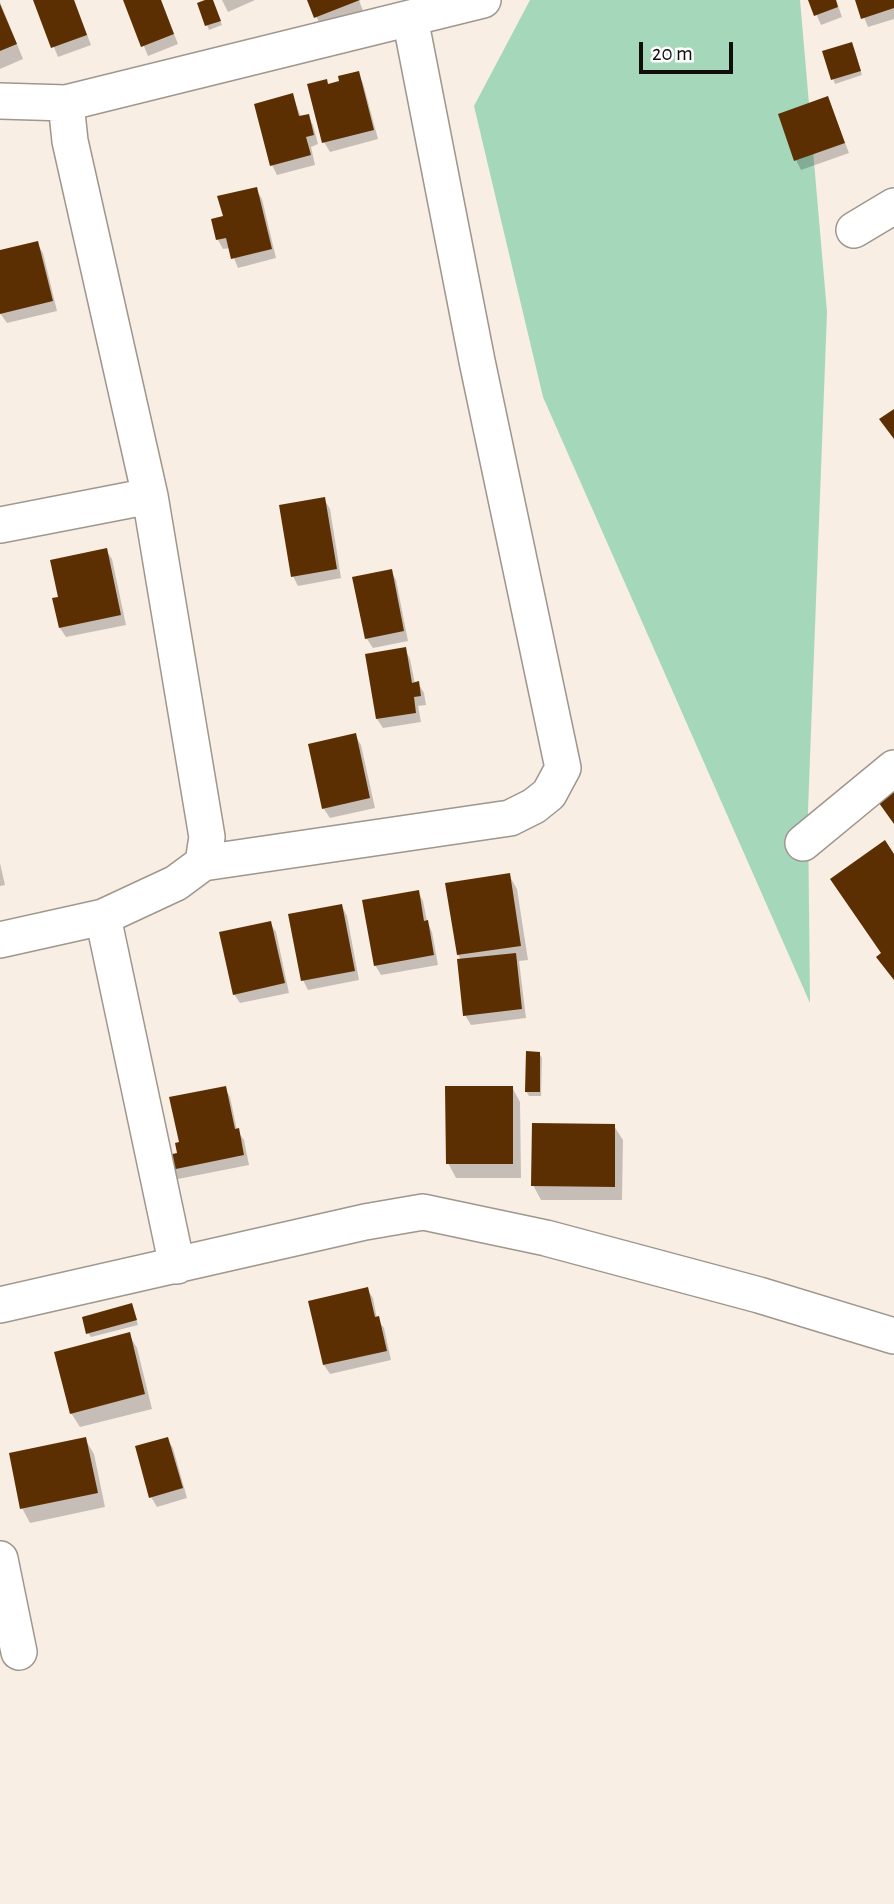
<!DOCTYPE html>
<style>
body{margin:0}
#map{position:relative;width:894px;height:1904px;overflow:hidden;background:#f8eee4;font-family:"Alegreya Sans",sans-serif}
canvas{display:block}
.scale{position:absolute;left:639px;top:42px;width:94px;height:32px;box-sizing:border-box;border:4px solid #100d0a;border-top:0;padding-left:9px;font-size:21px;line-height:24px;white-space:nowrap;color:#100d0a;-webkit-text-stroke:5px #fff;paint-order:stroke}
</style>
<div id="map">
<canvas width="894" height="1904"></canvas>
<div class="scale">20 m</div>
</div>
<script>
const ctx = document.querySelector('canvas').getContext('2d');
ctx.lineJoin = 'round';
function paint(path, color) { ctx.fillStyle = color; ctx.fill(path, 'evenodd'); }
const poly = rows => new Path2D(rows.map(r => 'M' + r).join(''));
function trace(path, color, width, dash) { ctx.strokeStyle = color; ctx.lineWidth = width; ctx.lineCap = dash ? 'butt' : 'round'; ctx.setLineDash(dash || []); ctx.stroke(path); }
const green = poly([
 [530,0,800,0,827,312,808,810,810,1003,543,397,474,106]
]);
const shadow = poly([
 [35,0,74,0,91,45,58,57],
 [125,0,161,0,178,44,148,56],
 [210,0,214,4,222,25,209,30,207,25],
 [222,0,255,0,228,12],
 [309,0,359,0,363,11,321,27],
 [810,0,836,0,842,17,821,25],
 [857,0,894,0,894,19,868,27],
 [0,2,23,59,0,69],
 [854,48,862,75,835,84,824,52],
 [358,73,363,83,378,139,330,152,324,142,329,85,341,83],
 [292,95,301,117,308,116,313,125,318,144,311,147,315,165,277,175,272,165],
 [828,98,849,153,801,170,796,160],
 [256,189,262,199,276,258,238,268,230,248,223,249,218,240,225,218],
 [37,243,43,253,57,311,7,323,0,313,0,252],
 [324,499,330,509,341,578,298,586,293,576],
 [106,550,112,559,126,625,66,637,60,628,54,599,60,598],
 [391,571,396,580,408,641,373,648,367,639,354,578],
 [405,649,410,659,415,684,418,683,424,693,426,705,418,706,421,722,383,728,377,719],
 [355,735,361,745,375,808,330,818,324,809,310,745],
 [0,863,5,885,0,886],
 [509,875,517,889,528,960,519,961,526,1018,471,1025,465,1015,461,960,458,955,447,885],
 [418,892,423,901,427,921,432,932,438,965,381,975,375,965],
 [342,906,347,916,359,980,308,990,303,980],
 [270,923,276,932,289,993,240,1003,234,994],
 [539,1053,542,1058,541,1096,529,1096,526,1091],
 [512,1087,520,1102,521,1178,456,1178,448,1163],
 [225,1088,230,1097,237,1130,244,1140,249,1165,178,1179,173,1169,179,1154,181,1143],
 [614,1126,623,1140,622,1200,541,1200,533,1185],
 [367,1289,373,1298,377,1319,384,1328,391,1360,330,1374,324,1365],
 [132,1305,138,1325,91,1337,88,1333],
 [129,1334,137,1348,152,1409,80,1427,71,1413],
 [85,1439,94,1454,105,1507,30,1523,22,1508],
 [167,1439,173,1448,187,1498,157,1507,151,1497]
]);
const building = poly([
 [33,0,74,0,87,35,51,48],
 [123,0,161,0,174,34,141,47],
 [205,0,213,0,221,21,205,26,197,3],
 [307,0,360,0,314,18],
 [808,0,836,0,838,7,814,16],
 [855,0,894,0,894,8,861,19],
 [0,4,17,44,0,51],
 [852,42,861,71,831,80,822,51],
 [359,71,374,130,322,143,307,84,327,79,328,84,339,81,338,76],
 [293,93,299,116,309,114,314,135,306,137,311,155,270,166,254,104],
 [828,96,845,143,794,161,778,114],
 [257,187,272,249,231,259,226,238,216,240,211,219,223,216,217,196],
 [38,241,53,301,0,314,0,250],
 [894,409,894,439,879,419],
 [325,497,337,569,291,577,279,505],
 [107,548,121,615,59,628,52,598,58,597,50,560],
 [392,569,404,631,365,639,352,577],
 [406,647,412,683,419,681,421,696,414,697,416,713,376,719,365,654],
 [356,733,370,798,322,809,308,744],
 [894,792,894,824,879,803],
 [885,840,894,854,894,980,876,957,881,953,830,879],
 [510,873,521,946,457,955,445,883],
 [419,890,424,921,428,920,434,955,374,966,362,900],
 [342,904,355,971,301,981,288,914],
 [271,921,285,983,233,995,219,932],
 [516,953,522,1009,463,1016,457,959],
 [526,1051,540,1052,540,1092,525,1092],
 [226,1086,235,1129,239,1128,244,1155,171,1170,168,1155,177,1153,175,1143,179,1142,169,1097],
 [445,1086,513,1086,513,1164,446,1164],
 [532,1123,615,1124,615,1187,531,1186],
 [368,1287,375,1317,379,1316,387,1351,323,1365,308,1301],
 [132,1303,137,1320,86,1334,82,1317],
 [130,1332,145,1394,70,1414,54,1352],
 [86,1437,98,1493,20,1509,9,1453],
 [168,1437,183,1488,149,1498,135,1446]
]);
const street = poly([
 [0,101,66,103,483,0],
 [854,230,894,206],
 [0,525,150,496],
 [803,843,894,768],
 [203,863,510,818,534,806,549,794,563,768,477,361,410,18],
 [103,917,177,1266],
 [0,940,103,917,176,883,203,863,207,837,150,496,70,141,66,103],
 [0,1305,365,1222,423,1212,546,1238,759,1295,894,1336],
 [0,1559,19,1652]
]);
paint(green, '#a5d7bb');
paint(shadow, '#0003');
paint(building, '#5c2f03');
trace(street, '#9f968d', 38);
trace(street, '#fff', 35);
</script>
